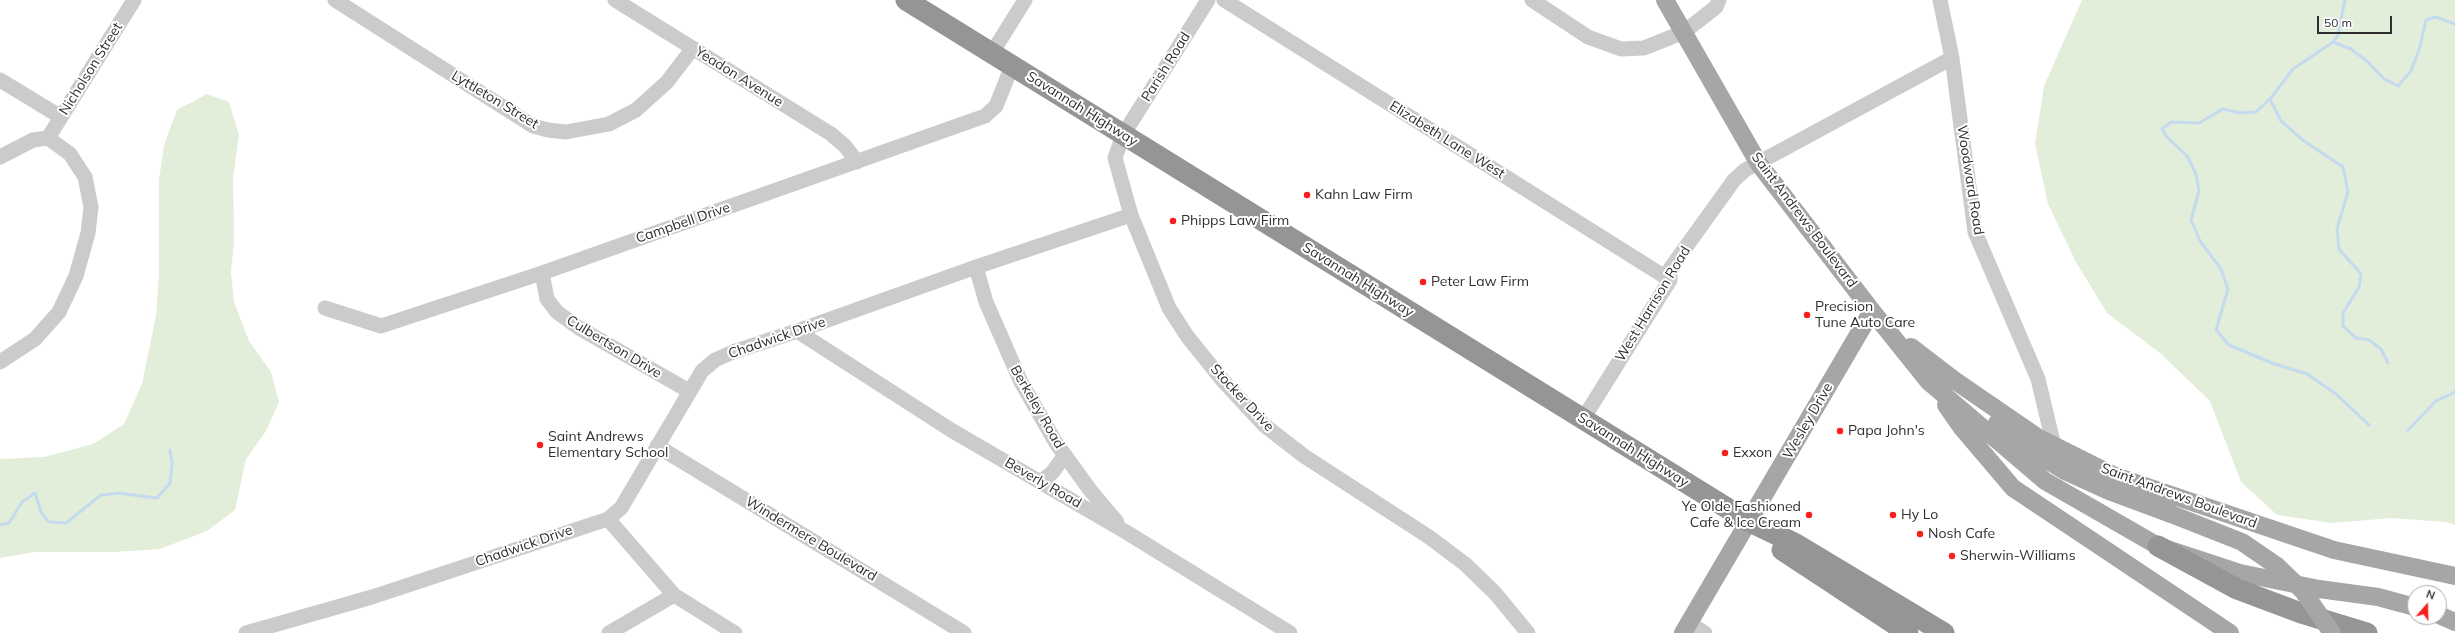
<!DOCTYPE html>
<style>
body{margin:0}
#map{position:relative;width:2455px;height:633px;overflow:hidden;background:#fff;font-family:Mulish,sans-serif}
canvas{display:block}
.north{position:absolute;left:2407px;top:585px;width:40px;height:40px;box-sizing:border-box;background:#fff;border:1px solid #ababab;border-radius:50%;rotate:20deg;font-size:11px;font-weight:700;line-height:16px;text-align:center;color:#2e2e2e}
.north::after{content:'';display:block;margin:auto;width:14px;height:18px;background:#f7201e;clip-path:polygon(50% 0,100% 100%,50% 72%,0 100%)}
.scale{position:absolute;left:2317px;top:16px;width:75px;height:18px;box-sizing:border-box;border:2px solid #2e2e2e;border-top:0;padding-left:5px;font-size:12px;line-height:14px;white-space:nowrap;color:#2e2e2e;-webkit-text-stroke:3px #fff;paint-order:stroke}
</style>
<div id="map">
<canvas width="2455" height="633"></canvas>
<div class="north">N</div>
<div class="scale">50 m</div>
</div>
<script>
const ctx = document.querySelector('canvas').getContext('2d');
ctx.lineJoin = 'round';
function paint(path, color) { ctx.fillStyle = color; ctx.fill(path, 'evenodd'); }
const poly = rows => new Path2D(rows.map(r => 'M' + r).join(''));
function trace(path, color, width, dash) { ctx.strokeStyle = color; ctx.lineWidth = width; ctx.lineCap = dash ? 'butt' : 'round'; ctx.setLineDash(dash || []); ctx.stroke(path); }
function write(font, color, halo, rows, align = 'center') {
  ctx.font = font + ' Mulish,sans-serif'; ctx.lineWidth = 4; ctx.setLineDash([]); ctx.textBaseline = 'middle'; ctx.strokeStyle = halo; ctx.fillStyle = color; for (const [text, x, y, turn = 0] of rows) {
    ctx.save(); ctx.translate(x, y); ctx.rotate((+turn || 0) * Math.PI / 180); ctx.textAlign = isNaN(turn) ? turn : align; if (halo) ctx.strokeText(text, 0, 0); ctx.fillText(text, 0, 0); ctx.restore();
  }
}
const green = poly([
 [2082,0,2455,0,2455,525,2446,522,2391,518,2332,523,2277,515,2241,482,2210,401,2160,353,2107,313,2076,262,2048,204,2035,144,2044,86],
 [207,94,229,102,239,135,233,178,234,240,231,273,234,302,249,341,271,372,279,402,266,431,246,459,235,510,207,531,160,549,113,552,34,552,0,558,0,459,44,457,93,444,124,424,142,384,156,316,159,273,159,180,164,145,177,110]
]);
const stream = poly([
 [2345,0,2338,35,2333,42,2293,69,2270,99,2256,112,2239,113,2223,109,2199,123,2171,122,2162,129,2167,137,2187,156,2196,174,2199,191,2191,220,2200,241,2221,269,2228,289,2216,330,2229,345,2272,363,2307,374,2336,394,2369,425],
 [2333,42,2351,49,2368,62,2384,79,2398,86,2411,71,2420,47,2426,20,2435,17,2455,24],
 [2270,99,2281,121,2304,141,2343,167,2348,192,2337,229,2339,249,2361,274,2359,287,2343,313,2343,326,2356,338,2369,340,2381,349,2388,363],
 [2408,430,2436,401,2455,392],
 [0,525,9,523,22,502,35,493,41,512,49,522,66,523,101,495,118,493,157,498,170,483,172,464,170,450]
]);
const minor = poly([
 [335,0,533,126,548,130,566,132,609,124,636,110,667,82,693,48],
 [615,0,831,134,845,146,857,162],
 [1208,0,1123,135,1115,158,1131,215,1169,308,1187,336,1224,382,1264,425,1304,456,1429,537,1465,564,1495,593,1528,633],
 [1224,0,1670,280],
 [1532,0,1588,37,1621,49,1644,48,1684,32,1716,7,1719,0],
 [1940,0,1952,58,1975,232,2038,379,2054,446],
 [992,53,1025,0],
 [0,80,61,117],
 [48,138,134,0],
 [0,157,33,140,48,138,70,154,85,177,91,207,88,233,76,276,59,312,35,339,0,362],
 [976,267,986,302,1021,382,1056,443,1090,490,1117,522],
 [542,273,547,299,557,312,579,328,689,391],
 [325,308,381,326,542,273,985,116,996,106,1012,66],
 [797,331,951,430,1126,532,1290,633],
 [1583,419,1670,280,1670,269,1734,180,1745,170,1952,58],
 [657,446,964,633],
 [1040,482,1052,473,1065,455],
 [608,519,674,595,735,633],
 [1689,623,1705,633],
 [246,633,372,597,608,519,621,508,702,371,715,360,733,352,797,331,976,267,1131,215],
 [609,633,674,595]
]);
const major = poly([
 [1665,0,1759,164,1872,311,1929,382,2045,481,2158,546,2240,573,2319,589,2378,597,2415,607],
 [1911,347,1954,380,2037,437,2115,476,2334,550,2455,576],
 [1946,405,1962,428,2013,488,2230,633],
 [1997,423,2026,447,2065,471,2109,491,2171,514],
 [2439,615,2455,622],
 [1683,633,1872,311]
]);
const highway = poly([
 [906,0,1748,521,1796,544,1944,633],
 [2158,546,2237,589,2301,613,2367,633],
 [1782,550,1908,633]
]);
const majorBridge = poly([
 [2171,514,2242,542,2277,566,2303,591,2332,633]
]);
const markers = [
 [1307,195,4,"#f7201e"],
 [1173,221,4,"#f7201e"],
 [1423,282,4,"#f7201e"],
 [1807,315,4,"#f7201e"],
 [1840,431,4,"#f7201e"],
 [540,445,4,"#f7201e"],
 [1725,453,4,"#f7201e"],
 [1809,515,4,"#f7201e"],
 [1893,515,4,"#f7201e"],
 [1920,534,4,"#f7201e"],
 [1952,556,4,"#f7201e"]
];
const streetNames = [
 ["Parish Road",1166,67,-58],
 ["Nicholson Street",91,69,-58],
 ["Yeadon Avenue",739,77,32],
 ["Lyttleton Street",495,100,31],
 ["Savannah Highway",1082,109,32],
 ["Elizabeth Lane West",1447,140,32],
 ["Woodward Road",1970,180,81],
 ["Saint Andrews Boulevard",1804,220,53],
 ["Campbell Drive",683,223,-19],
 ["Savannah Highway",1358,280,32],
 ["West Harrison Road",1653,304,-59],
 ["Chadwick Drive",777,338,-19],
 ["Culbertson Drive",614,347,31],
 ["Stocker Drive",1242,398,47],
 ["Berkeley Road",1037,407,60],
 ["Wesley Drive",1808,421,-60],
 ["Savannah Highway",1633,450,32],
 ["Beverly Road",1043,483,30],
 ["Saint Andrews Boulevard",2179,496,20],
 ["Windermere Boulevard",811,539,31],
 ["Chadwick Drive",524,546,-19]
];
const poiNames = [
 ["Kahn Law Firm",1315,195],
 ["Phipps Law Firm",1181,221],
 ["Peter Law Firm",1431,282],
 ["Precision",1815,307],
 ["Tune Auto Care",1815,323],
 ["Papa John's",1848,431],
 ["Saint Andrews",548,437],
 ["Elementary School",548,453],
 ["Exxon",1733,453],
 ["Ye Olde Fashioned",1801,507,"right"],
 ["Cafe & Ice Cream",1801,523,"right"],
 ["Hy Lo",1901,515],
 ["Nosh Cafe",1928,534],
 ["Sherwin-Williams",1960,556]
];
paint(green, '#e2edda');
trace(stream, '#c4dbef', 3);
trace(minor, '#cbcbcb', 15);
trace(major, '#a6a6a6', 18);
trace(highway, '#959595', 21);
trace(majorBridge, '#a6a6a6', 18);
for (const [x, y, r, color] of markers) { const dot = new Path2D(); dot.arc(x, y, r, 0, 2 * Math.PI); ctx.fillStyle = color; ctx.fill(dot); trace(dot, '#fff', 1.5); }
write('14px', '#2e2e2e', '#fff', streetNames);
write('14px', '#2e2e2e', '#fff', poiNames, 'left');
</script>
